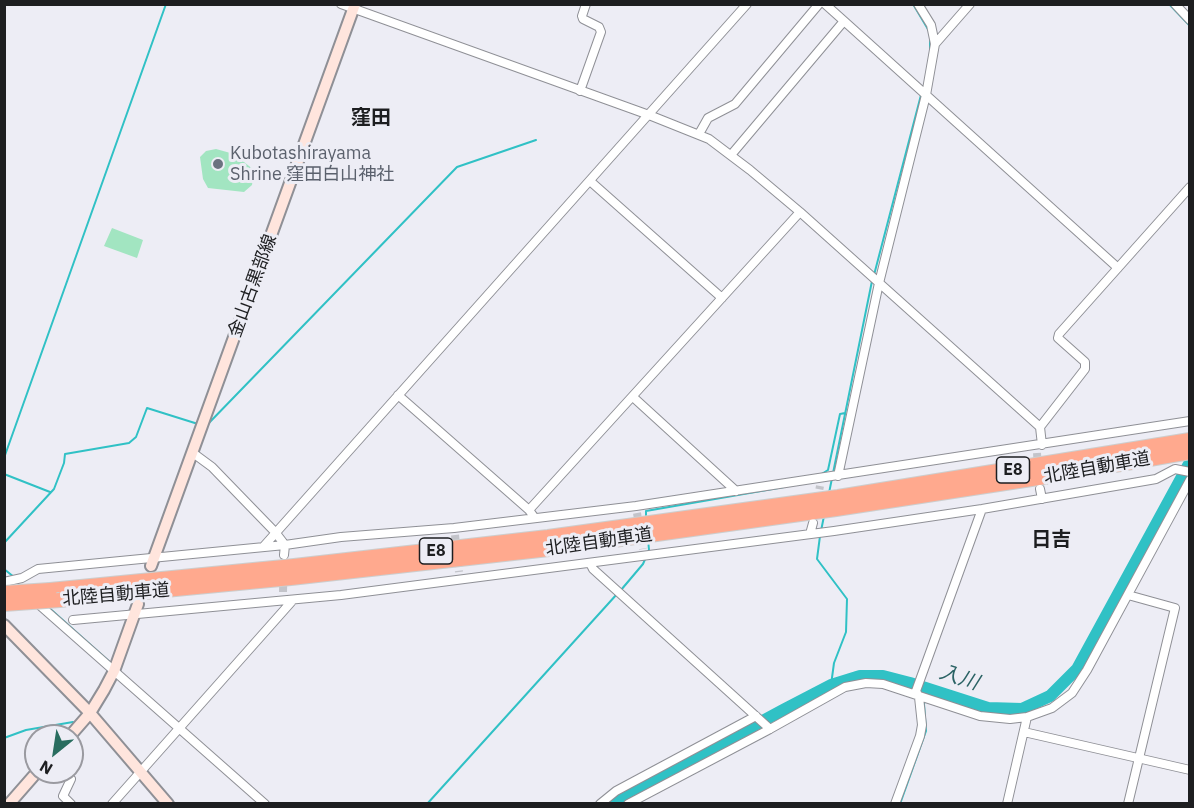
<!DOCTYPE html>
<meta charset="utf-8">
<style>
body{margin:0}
#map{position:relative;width:1194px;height:808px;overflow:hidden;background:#ededf5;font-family:"IBM Plex Sans",sans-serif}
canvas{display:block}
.frame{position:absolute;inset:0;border:6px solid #1d1e20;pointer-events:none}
.north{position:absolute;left:24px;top:724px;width:60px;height:60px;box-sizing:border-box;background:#ededf5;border:2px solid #9a9aa0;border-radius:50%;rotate:210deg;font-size:16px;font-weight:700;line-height:24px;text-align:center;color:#1d1e20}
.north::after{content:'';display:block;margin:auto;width:21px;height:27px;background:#296d5f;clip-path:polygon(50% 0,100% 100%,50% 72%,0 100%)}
</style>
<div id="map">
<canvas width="1194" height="808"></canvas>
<div class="frame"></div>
<div class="north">N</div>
</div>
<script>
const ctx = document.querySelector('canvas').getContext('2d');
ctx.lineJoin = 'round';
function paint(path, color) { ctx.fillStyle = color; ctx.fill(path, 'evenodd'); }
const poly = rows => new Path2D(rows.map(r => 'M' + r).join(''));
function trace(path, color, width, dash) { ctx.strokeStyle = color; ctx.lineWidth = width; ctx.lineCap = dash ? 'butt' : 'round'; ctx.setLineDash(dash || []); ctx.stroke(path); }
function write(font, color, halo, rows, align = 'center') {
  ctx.font = font + ' "IBM Plex Sans","Noto Sans JP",sans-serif'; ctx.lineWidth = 6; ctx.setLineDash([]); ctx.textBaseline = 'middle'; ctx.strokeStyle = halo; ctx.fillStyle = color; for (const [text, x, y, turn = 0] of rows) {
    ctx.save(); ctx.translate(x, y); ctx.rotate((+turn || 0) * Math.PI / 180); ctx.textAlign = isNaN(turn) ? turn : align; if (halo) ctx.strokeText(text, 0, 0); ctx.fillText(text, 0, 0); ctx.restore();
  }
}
const green = poly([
 [216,149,234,154,254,170,252,185,244,192,208,188,203,179,200,157,206,151],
 [112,228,143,240,137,258,104,246]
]);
const stream = poly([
 [913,4,929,31],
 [1169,4,1190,26],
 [930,51,930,39],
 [874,275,921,95],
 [206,426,457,167,536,140],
 [4,458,166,4],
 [4,474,50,492],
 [820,475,828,470,840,414,845,413],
 [829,493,872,281],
 [646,518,646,511,784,487],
 [821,531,824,516],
 [820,536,817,559,847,599,846,632,834,663,831,685],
 [4,543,54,489,64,463,65,454,129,443,136,437,147,408,198,424],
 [4,569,14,577],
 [621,590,643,564,649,550,648,539],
 [47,606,112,664],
 [4,738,26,730,73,722],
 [427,804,617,594],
 [900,804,926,731,924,704,927,688]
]);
const river = poly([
 [613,804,620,798,783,710,831,685,860,676,883,676,910,683,988,708,1022,709,1050,696,1077,669,1190,462]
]);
const streetTunnel = poly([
 [1037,453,1038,467],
 [817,501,820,486],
 [637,513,643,549],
 [455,535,459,572],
 [283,592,284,555]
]);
const street = poly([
 [341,4,649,115,709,139,750,170,800,212,1040,427,1042,445],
 [1175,4,1190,20],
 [844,21,1118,268],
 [935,44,970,4],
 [580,91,601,32,599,27,583,19,582,16,586,4],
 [699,134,708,118,735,104,819,4],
 [731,155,844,21,825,4],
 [590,181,722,298],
 [398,395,529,510],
 [633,397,736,491],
 [1040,427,1085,369,1085,362,1058,338,1059,334,1190,187],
 [193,453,212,467,275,532,285,545,284,555],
 [838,476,879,283,926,95,935,44,931,25,918,4],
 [1040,489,1042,499],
 [534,517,529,510,800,212],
 [810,534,813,523],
 [264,546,747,4],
 [590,563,593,569,770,729],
 [4,582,22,578,38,569,285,545,341,537,454,528,636,506,1190,421],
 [36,602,265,804],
 [73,620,341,595,834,531,982,509,1156,479,1175,469,1190,472],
 [1024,732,1190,770],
 [64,772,71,779,63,796,71,804],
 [112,804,293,600],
 [600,804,616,791,756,716],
 [628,804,770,729,845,687,866,683,883,684,980,716,1010,719,1027,717,1052,708,1072,693,1087,670,1190,480],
 [895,804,920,736,922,725,919,697,916,691,982,509],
 [1007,804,1027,717],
 [1128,804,1175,608,1128,595]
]);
const secondary = poly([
 [151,566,355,4],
 [4,625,90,713,168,804],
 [70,736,90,713,104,690,114,671,138,604],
 [9,804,37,772]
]);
const highway = poly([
 [50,590,294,566,548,537,838,497,1190,440],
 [60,600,291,578,549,549,836,509,1051,476,1190,452]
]);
const highwayBridge = poly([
 [4,593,50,590],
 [4,604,60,600]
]);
const markers = [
 [218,164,6,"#6b7280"]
];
const shields = [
 [1013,470,33],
 [436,551,33]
];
const shieldNames = [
 ["E8",1013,470],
 ["E8",436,551]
];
const worshipNames = [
 ["Kubotashirayama",230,154],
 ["Shrine 窪田白山神社",230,175]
];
const streetNames = [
 ["金山古黒部線",253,286,-70],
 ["北陸自動車道",1097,468,-10],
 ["北陸自動車道",599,542,-8],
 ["北陸自動車道",116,595,-5]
];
const neighbourhoodNames = [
 ["窪田",371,118],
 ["日吉",1051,540]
];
const waterNames = [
 ["入川",959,678,18]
];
paint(green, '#a2e5c1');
trace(stream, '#30c1c5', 2);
trace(river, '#30c1c5', 12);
trace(streetTunnel, '#c3c4ca', 8, [8, 4]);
trace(street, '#8f9096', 10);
trace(secondary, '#8f9096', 14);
trace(highway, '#cdcece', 16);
trace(street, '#fff', 8);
trace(secondary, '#ffe5dd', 10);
trace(highway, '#ffa98e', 14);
trace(highwayBridge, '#cdcece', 16, []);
trace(highwayBridge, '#ffa98e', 14);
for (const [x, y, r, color] of markers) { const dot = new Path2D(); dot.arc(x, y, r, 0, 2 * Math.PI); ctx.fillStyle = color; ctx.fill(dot); trace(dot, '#ededf5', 2); }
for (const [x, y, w] of shields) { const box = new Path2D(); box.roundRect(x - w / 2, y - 13, w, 26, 4.5); ctx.fillStyle = '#ededf5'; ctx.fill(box); trace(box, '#1d1e20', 1.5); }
write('bold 16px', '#1d1e20', null, shieldNames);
write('18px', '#5b616d', '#ededf5', worshipNames, 'left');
write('18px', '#1d1e20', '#ededf5', streetNames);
write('bold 20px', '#1d1e20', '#ededf5', neighbourhoodNames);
write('italic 20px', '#2a6264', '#ededf5', waterNames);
</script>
